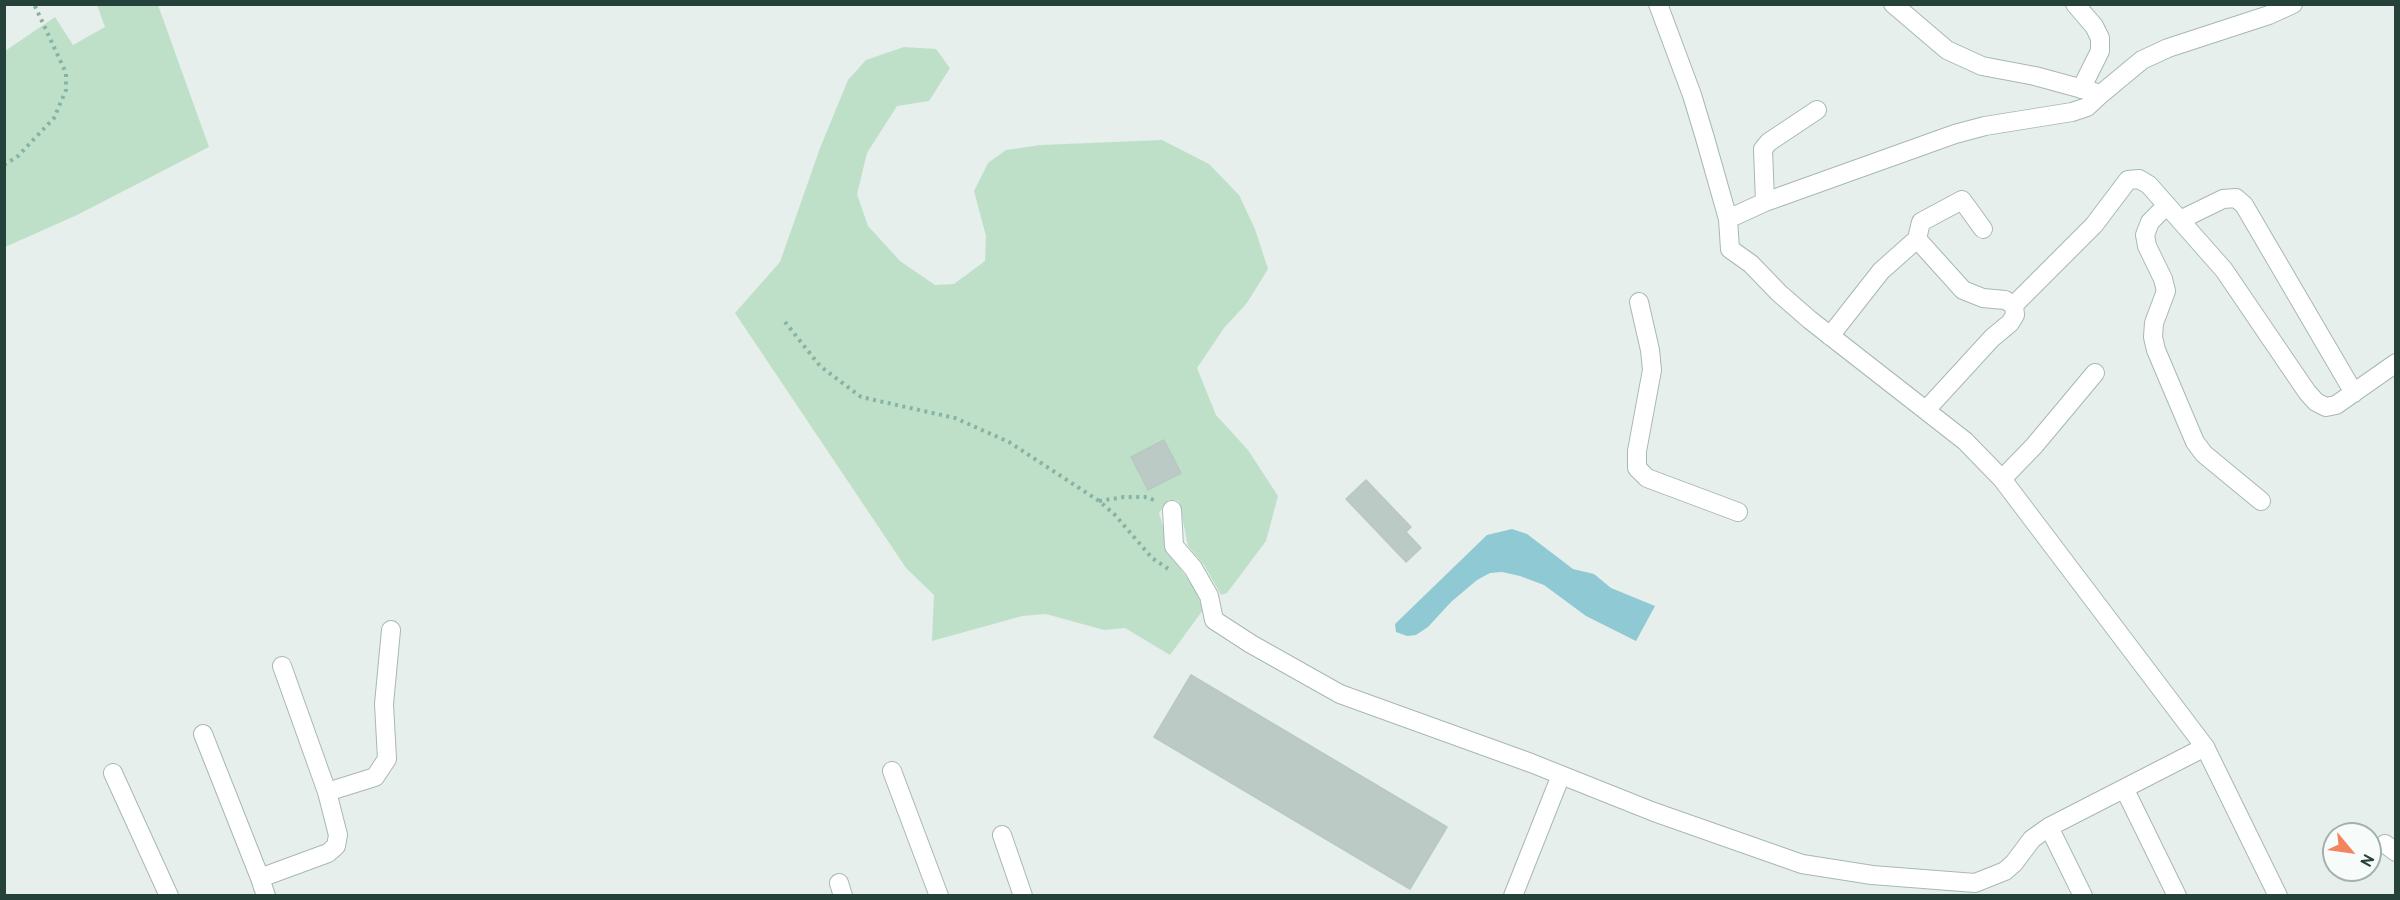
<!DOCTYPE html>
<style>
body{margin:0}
#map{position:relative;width:2400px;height:900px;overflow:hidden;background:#e6efeb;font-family:Overpass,sans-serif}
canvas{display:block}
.frame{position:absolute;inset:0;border:6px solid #24423a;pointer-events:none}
.north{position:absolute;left:2322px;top:822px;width:60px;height:60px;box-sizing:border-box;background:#f7fbf9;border:2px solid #a3b1ad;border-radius:50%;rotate:119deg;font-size:16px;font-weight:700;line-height:24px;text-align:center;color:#24423a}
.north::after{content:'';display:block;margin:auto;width:21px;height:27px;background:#f4845f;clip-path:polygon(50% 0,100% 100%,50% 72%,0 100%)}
</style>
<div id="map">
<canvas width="2400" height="900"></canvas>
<div class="frame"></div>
<div class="north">N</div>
</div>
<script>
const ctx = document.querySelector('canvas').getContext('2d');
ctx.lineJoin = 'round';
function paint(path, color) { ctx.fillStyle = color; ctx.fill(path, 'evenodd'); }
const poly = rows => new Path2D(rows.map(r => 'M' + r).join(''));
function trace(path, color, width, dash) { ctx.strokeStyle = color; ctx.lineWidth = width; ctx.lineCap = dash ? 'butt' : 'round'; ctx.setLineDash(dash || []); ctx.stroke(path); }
const green = poly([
 [97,5,158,5,209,147,77,215,5,247,5,51,55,17,73,45,105,27],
 [904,47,936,49,950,68,929,101,897,106,867,153,857,194,868,226,900,261,935,285,954,284,985,261,986,236,974,191,988,163,1006,150,1041,145,1162,140,1209,164,1239,195,1255,229,1268,269,1247,303,1224,328,1197,368,1216,415,1248,450,1278,496,1266,541,1227,593,1221,595,1204,565,1188,546,1179,501,1169,500,1159,513,1172,557,1195,589,1203,610,1170,655,1125,628,1104,630,1046,614,1022,616,932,641,934,595,906,568,735,313,780,262,820,148,848,80,866,60]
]);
const water = poly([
 [1512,529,1527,534,1573,569,1594,574,1611,588,1655,606,1636,641,1586,616,1544,585,1520,576,1502,572,1490,573,1477,580,1451,602,1428,627,1416,635,1407,636,1396,632,1395,624,1487,535]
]);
const building = poly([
 [1164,440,1181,473,1148,490,1131,457,1164,440],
 [1366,480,1411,527,1406,532,1421,548,1406,562,1346,499,1366,480],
 [1191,675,1447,827,1410,889,1154,737,1191,675]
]);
const path = poly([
 [4,165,18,156,54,118,66,90,66,73,34,4],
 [785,322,820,366,861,397,955,418,1009,442,1099,501,1115,515,1152,558,1170,570],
 [1099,501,1124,497,1145,497,1157,501]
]);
const minor = poly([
 [1893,4,1947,50,1982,66,2035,76,2101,94,2142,60,2168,48,2269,15,2293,4],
 [2075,4,2094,26,2100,38,2100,51,2081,89],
 [1765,202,1763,149,1769,142,1817,110],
 [2167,205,2150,222,2145,235,2147,246,2163,279,2166,291,2154,323,2153,337,2156,350,2195,442,2204,454,2261,501],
 [1728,219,1765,202,1955,134,1985,126,2072,112,2087,107,2101,94],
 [2180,220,2223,199,2236,198,2244,205,2354,393],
 [1917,239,1963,290,1983,298,2005,300,2014,305,2015,315,2010,323,1992,338,1926,410],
 [1639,302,1650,350,1652,370,1637,451,1637,468,1647,478,1738,512],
 [2014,305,2094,225,2128,180,2139,179,2149,185,2224,270,2307,392,2316,402,2326,407,2336,405,2396,363],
 [1830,336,1881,271,1917,239,1921,222,1962,200,1983,229],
 [2002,479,2034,446,2095,373],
 [1172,510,1174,546,1193,568,1209,596,1214,620,1251,644,1340,694,1531,763,1654,812,1802,864,1872,875,1975,883,2005,871,2014,863,2032,839,2049,827,2205,747],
 [203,734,260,878],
 [892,771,939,896],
 [113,773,169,896],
 [2125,790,2177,896],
 [327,792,375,777,387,759,384,704,391,630],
 [2049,827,2083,896],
 [1002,835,1023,896],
 [2385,844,2396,852],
 [839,883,843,896],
 [266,896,260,878,328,853,336,846,338,835,327,792,282,666],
 [1513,896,1561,775]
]);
const tertiary = poly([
 [1658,4,1692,95,1705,138,1728,219,1730,249,1751,264,1779,293,1810,320,1965,441,2002,479,2205,747,2278,896]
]);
paint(green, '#bfe0c8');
paint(water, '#8ec9d4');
paint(building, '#bbcac4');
trace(building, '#b8c9c2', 1.5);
trace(minor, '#a8b8b2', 20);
trace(tertiary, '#a8b8b2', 20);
trace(path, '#86b3a5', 4, [3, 4.5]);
trace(minor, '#fff', 18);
trace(tertiary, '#fff', 18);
</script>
